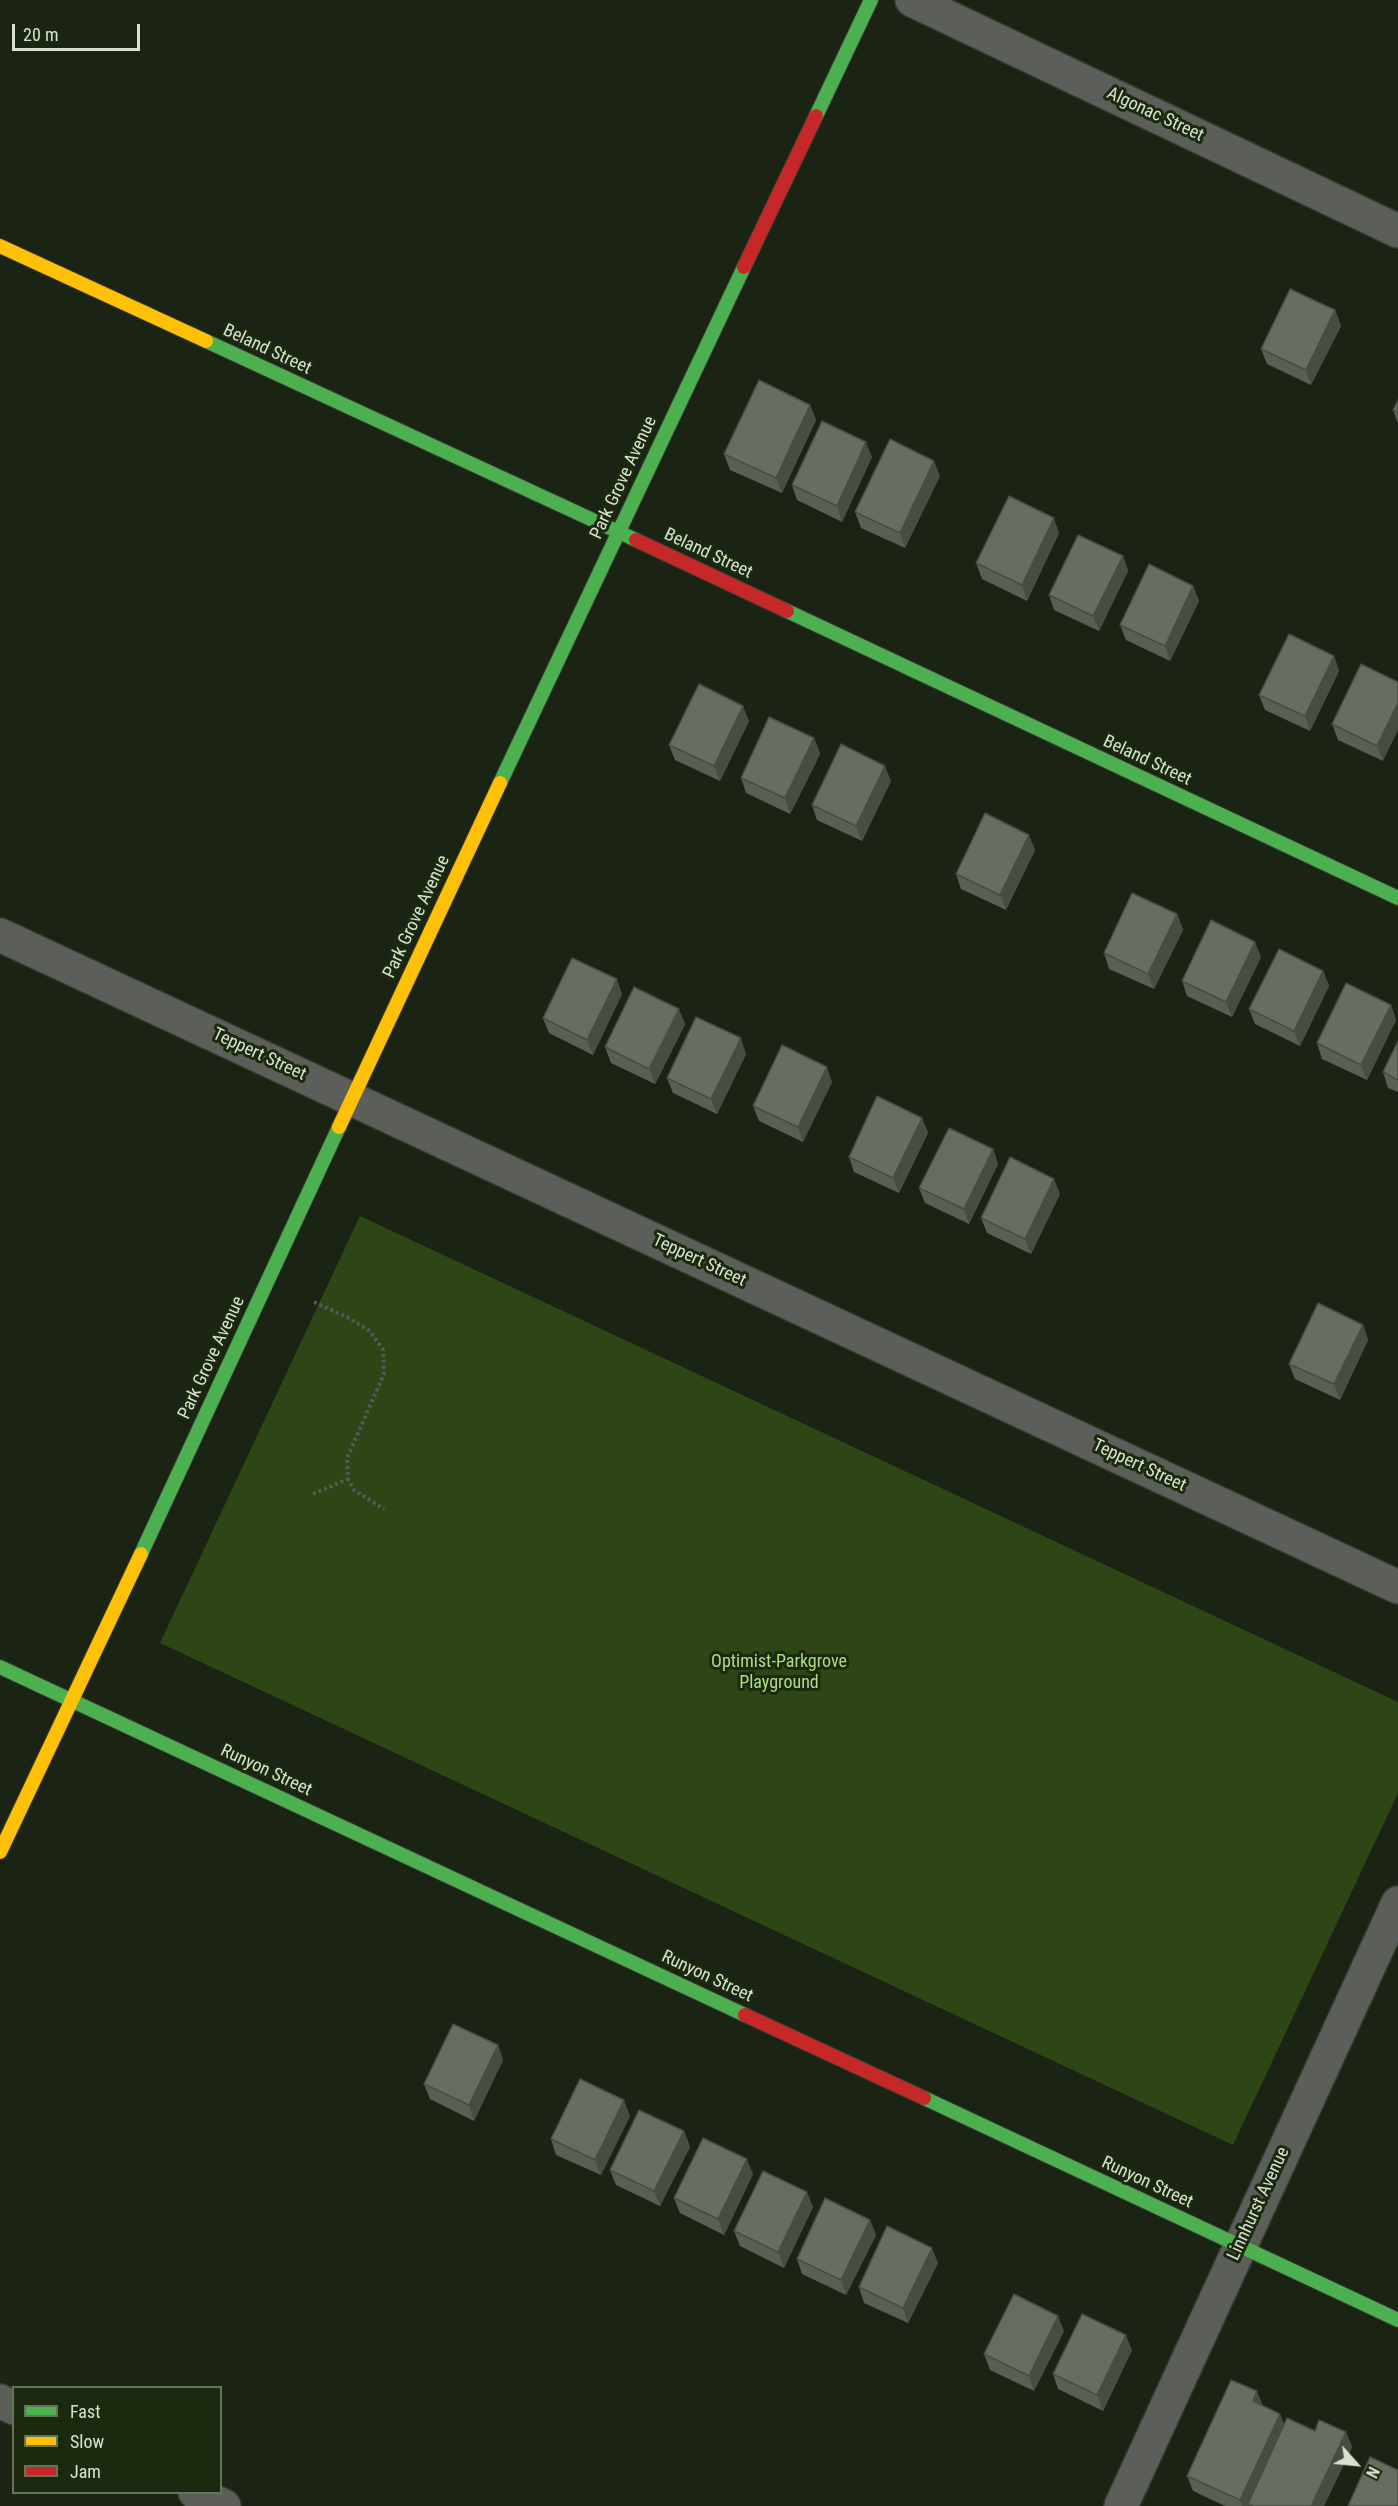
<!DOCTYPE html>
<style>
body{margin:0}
#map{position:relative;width:1398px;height:2506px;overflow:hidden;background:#1b2314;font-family:"Roboto Condensed",sans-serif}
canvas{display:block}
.legend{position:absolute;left:12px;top:2386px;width:210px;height:108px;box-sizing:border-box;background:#1b290e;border:2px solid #66735c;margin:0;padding:8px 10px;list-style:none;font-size:18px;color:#d7e1d0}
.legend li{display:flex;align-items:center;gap:12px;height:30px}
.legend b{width:30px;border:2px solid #66735c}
.north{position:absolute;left:1326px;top:2434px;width:60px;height:60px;-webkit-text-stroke:4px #1b290e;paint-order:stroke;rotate:117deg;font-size:16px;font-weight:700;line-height:24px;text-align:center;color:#d7e1d0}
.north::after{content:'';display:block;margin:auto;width:21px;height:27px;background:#d7e1d0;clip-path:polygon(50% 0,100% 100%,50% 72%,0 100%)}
.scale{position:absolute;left:12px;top:24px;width:128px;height:27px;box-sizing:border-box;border:3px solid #d7e1d0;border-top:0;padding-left:8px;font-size:18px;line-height:21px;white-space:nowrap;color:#d7e1d0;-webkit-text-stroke:4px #1b290e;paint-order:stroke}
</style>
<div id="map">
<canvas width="1398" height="2506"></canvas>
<ul class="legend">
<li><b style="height:8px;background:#4caf50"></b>Fast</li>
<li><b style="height:8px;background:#ffc107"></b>Slow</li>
<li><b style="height:8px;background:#c62828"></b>Jam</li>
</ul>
<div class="north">N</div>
<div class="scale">20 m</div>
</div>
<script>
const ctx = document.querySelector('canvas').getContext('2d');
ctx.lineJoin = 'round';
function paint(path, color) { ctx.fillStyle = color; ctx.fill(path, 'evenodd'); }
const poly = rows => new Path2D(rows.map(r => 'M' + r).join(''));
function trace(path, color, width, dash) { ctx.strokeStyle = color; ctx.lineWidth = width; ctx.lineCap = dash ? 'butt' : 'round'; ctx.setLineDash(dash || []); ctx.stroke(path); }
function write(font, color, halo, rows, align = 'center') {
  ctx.font = font + ' "Roboto Condensed",sans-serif'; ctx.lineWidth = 6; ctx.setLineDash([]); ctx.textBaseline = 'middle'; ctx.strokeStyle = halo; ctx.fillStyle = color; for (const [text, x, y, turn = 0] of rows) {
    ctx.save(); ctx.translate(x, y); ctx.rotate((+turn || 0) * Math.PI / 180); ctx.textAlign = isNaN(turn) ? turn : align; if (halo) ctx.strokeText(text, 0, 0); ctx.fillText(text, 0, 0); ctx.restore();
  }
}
const green = poly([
 [360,1216,1398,1702,1398,1793,1233,2145,160,1643]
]);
const path = poly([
 [314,1302,349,1318,370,1331,383,1350,384,1374,347,1458,348,1479,354,1490,384,1509],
 [313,1494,348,1479]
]);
const street = poly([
 [912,0,1398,231],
 [0,935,1398,1587],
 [0,2401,14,2408],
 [195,2492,224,2506],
 [1121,2506,1398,1903]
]);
const fast = poly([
 [816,116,871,0],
 [206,341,636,540],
 [787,611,1398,898],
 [500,783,744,267],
 [141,1554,339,1127],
 [0,1667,745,2015],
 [924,2098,1398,2320]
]);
const slow = poly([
 [0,246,206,341],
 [339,1127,500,783],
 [0,1852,141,1554]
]);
const jam = poly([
 [744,267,816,116],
 [636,540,787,611],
 [745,2015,924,2098]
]);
const wall = poly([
 [1335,310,1341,326,1311,385,1267,364,1261,349],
 [1398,400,1398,424,1393,410],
 [810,405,816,420,782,493,730,470,724,454],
 [872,457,842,522,797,500,792,485],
 [940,476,905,548,861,528,855,512],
 [1059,533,1027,601,982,579,976,563],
 [1123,556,1128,571,1099,631,1054,610,1049,595],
 [1193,586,1199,601,1170,661,1126,640,1120,625],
 [1334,656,1339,671,1310,731,1265,710,1259,695],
 [1398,682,1383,761,1338,740,1332,724],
 [749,721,720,781,675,760,669,745],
 [814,738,820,754,790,814,746,793,741,778],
 [891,781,862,841,817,820,812,805],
 [1035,850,1006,910,961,889,956,874],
 [1177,914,1183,930,1154,989,1109,969,1104,953],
 [1261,957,1232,1017,1187,996,1182,981],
 [1323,971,1329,986,1300,1046,1255,1024,1249,1009],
 [622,994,593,1055,549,1033,543,1018],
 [1391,1005,1396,1020,1367,1080,1322,1059,1317,1043],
 [685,1024,655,1084,611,1063,605,1047],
 [1398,1041,1398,1092,1388,1088,1383,1072],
 [746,1054,717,1114,673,1093,667,1078],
 [832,1082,803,1142,759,1121,753,1106],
 [922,1118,928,1133,899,1193,854,1172,849,1157],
 [993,1149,998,1164,969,1224,925,1203,919,1188],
 [1060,1194,1031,1254,987,1233,981,1218],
 [1363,1325,1368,1340,1340,1400,1295,1379,1289,1364],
 [498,2045,503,2060,474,2121,430,2099,424,2084],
 [630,2116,601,2175,556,2155,551,2139],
 [684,2131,690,2147,660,2206,616,2185,610,2170],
 [753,2174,724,2235,680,2213,674,2198],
 [813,2207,784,2268,740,2246,734,2231],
 [870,2220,876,2235,846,2295,802,2274,797,2259],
 [938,2263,908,2323,864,2303,859,2287],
 [1064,2331,1034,2391,990,2370,984,2354],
 [1132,2350,1103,2411,1058,2389,1053,2374],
 [1263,2406,1280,2414,1284,2425,1315,2431,1346,2432,1352,2447,1324,2506,1225,2506,1193,2491,1187,2476]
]);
const shadedWall = poly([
 [1335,310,1341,326,1311,385,1306,370],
 [810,405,816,420,782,493,776,478],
 [866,442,872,457,842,522,837,506],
 [934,461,940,476,905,548,900,533],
 [1054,518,1059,533,1027,601,1022,585],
 [1123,556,1128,571,1099,631,1093,616],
 [1193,586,1199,601,1170,661,1165,646],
 [1334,656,1339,671,1310,731,1305,716],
 [1398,703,1398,730,1383,761,1377,746],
 [743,706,749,721,720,781,714,766],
 [814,738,820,754,790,814,785,798],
 [885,766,891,781,862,841,856,826],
 [1029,835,1035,850,1006,910,1000,895],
 [1177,914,1183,930,1154,989,1148,974],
 [1255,942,1261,957,1232,1017,1226,1002],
 [1323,971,1329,986,1300,1046,1294,1031],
 [617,979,622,994,593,1055,587,1040],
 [1391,1005,1396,1020,1367,1080,1361,1065],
 [679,1009,685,1024,655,1084,649,1069],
 [741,1038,746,1054,717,1114,711,1099],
 [827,1067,832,1082,803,1142,798,1127],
 [922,1118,928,1133,899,1193,893,1178],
 [993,1149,998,1164,969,1224,964,1209],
 [1054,1179,1060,1194,1031,1254,1025,1239],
 [1363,1325,1368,1340,1340,1400,1334,1384],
 [498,2045,503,2060,474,2121,469,2105],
 [624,2100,630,2116,601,2175,595,2160],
 [684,2131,690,2147,660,2206,654,2191],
 [747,2159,753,2174,724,2235,718,2219],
 [807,2192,813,2207,784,2268,778,2252],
 [870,2220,876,2235,846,2295,841,2280],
 [932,2248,938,2263,908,2323,903,2308],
 [1058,2316,1064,2331,1034,2391,1029,2376],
 [1126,2335,1132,2350,1103,2411,1097,2395],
 [1257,2391,1263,2406,1253,2401],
 [1280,2414,1286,2430,1248,2504,1249,2506,1242,2506,1240,2500],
 [1346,2432,1352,2447,1324,2506,1311,2506]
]);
const building = poly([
 [1290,289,1335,310,1306,370,1261,349,1290,289],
 [759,380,810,405,776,478,724,454,759,380],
 [1398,400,1398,413,1393,410,1398,400],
 [822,421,866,442,837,506,792,485,822,421],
 [890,439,934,461,900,533,855,512,890,439],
 [1009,496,1054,518,1022,585,976,563,1009,496],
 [1078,535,1123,556,1093,616,1049,595,1078,535],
 [1149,564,1193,586,1165,646,1120,625,1149,564],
 [1289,634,1334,656,1305,716,1259,695,1289,634],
 [1361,664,1398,682,1398,703,1377,746,1332,724,1361,664],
 [699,684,743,706,714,766,669,745,699,684],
 [769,717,814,738,785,798,741,778,769,717],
 [841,744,885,766,856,826,812,805,841,744],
 [985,813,1029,835,1000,895,956,874,985,813],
 [1132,893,1177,914,1148,974,1104,953,1132,893],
 [1211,920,1255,942,1226,1002,1182,981,1211,920],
 [1279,949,1323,971,1294,1031,1249,1009,1279,949],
 [572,958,617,979,587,1040,543,1018,572,958],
 [1346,983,1391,1005,1361,1065,1317,1043,1346,983],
 [634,987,679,1009,649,1069,605,1047,634,987],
 [696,1017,741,1038,711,1099,667,1078,696,1017],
 [1398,1041,1398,1080,1383,1072,1398,1041],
 [782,1045,827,1067,798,1127,753,1106,782,1045],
 [877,1096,922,1118,893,1178,849,1157,877,1096],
 [949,1128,993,1149,964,1209,919,1188,949,1128],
 [1010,1157,1054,1179,1025,1239,981,1218,1010,1157],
 [1318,1303,1363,1325,1334,1384,1289,1364,1318,1303],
 [453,2024,498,2045,469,2105,424,2084,453,2024],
 [580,2079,624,2100,595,2160,551,2139,580,2079],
 [639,2110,684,2131,654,2191,610,2170,639,2110],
 [703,2138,747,2159,718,2219,674,2198,703,2138],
 [763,2171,807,2192,778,2252,734,2231,763,2171],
 [825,2198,870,2220,841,2280,797,2259,825,2198],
 [887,2226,932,2248,903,2308,859,2287,887,2226],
 [1014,2294,1058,2316,1029,2376,984,2354,1014,2294],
 [1082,2314,1126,2335,1097,2395,1053,2374,1082,2314],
 [1231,2380,1257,2391,1253,2401,1280,2414,1240,2500,1187,2476,1231,2380],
 [1287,2418,1315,2431,1319,2420,1346,2432,1311,2506,1253,2506,1248,2504,1287,2418],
 [1370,2457,1398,2470,1398,2506,1348,2506,1370,2457]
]);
const streetNames = [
 ["Algonac Street",1155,115,25],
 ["Beland Street",267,350,25],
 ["Park Grove Avenue",624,478,-65],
 ["Beland Street",708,554,25],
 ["Beland Street",1147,761,25],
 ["Park Grove Avenue",417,917,-65],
 ["Teppert Street",259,1055,25],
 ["Teppert Street",699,1261,25],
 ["Park Grove Avenue",212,1358,-65],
 ["Teppert Street",1139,1466,25],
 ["Runyon Street",266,1771,25],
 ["Runyon Street",707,1977,25],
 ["Runyon Street",1147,2183,25],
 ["Linnhurst Avenue",1259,2204,-65]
];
const parkNames = [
 ["Optimist-Parkgrove",779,1662],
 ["Playground",779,1683]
];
paint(green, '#2e4616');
trace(street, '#353c30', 36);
trace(fast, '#353c30', 16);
trace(slow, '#353c30', 16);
trace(jam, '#353c30', 16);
trace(path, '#565953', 4, [3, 3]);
trace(street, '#5c5f59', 33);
trace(fast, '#4caf50', 14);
trace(slow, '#ffc107', 14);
trace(jam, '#c62828', 14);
paint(wall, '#595f53');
paint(shadedWall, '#484d44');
paint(building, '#676e61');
trace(building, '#484d44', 1.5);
write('18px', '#d7e1d0', '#1b290e', streetNames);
write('18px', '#addd85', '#1b290e', parkNames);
</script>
